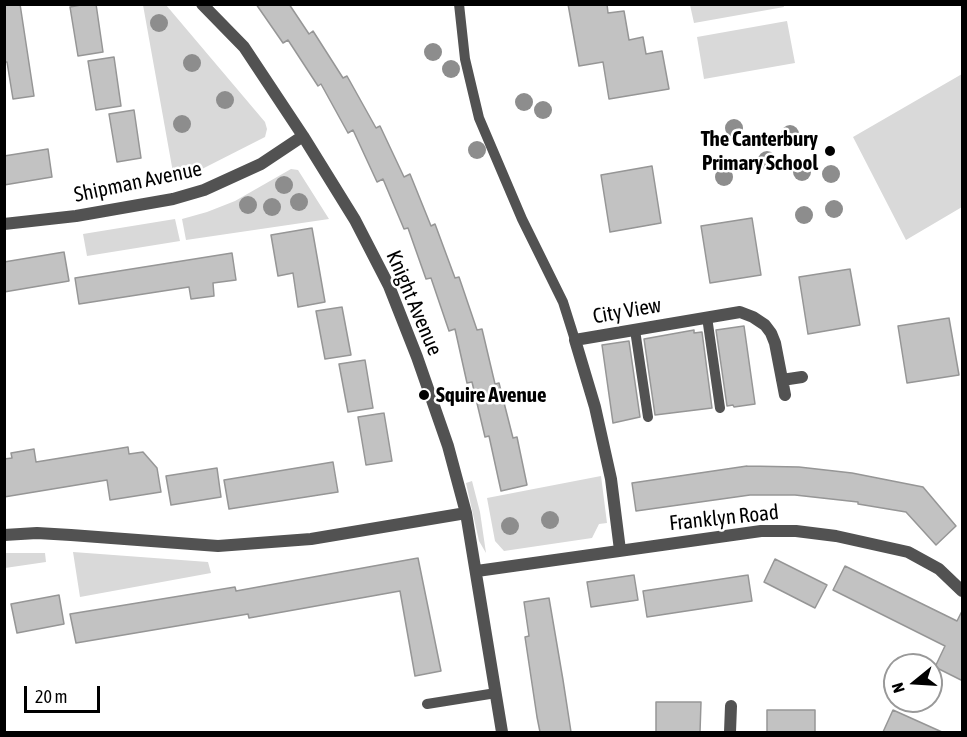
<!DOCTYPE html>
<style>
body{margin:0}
#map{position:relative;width:967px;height:737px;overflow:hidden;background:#fff;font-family:"Asap Condensed",sans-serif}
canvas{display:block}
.frame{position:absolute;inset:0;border:6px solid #000;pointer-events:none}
.north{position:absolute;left:883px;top:653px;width:60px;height:60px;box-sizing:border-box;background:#fff;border:2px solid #999;border-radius:50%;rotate:252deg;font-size:16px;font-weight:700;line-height:24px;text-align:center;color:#000}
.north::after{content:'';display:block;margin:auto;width:21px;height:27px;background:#000;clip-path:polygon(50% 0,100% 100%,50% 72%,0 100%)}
.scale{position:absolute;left:24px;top:686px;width:76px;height:27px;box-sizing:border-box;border:3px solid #000;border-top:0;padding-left:8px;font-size:18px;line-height:21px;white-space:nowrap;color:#000;-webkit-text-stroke:4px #fff;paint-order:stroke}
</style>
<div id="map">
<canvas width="967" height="737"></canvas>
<div class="frame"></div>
<div class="north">N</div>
<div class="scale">20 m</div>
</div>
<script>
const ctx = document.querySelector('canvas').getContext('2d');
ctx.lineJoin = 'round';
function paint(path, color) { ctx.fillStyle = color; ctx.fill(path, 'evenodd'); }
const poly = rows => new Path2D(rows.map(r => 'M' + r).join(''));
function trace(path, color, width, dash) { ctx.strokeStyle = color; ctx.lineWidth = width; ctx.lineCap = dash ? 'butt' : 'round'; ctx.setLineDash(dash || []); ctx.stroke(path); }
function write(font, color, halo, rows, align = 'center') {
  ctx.font = font + ' "Asap Condensed",sans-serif'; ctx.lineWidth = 5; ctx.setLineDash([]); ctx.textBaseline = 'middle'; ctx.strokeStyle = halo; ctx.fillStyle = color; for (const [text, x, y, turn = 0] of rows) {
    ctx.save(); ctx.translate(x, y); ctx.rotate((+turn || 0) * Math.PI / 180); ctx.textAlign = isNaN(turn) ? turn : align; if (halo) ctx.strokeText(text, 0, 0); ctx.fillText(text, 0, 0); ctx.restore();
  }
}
const green = poly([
 [783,4,784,7,694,23,690,5],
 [143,5,166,5,265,122,267,129,265,137,202,169,174,178],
 [787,21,795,63,704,79,697,37],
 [962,74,962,207,906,240,853,137],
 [291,169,298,170,329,219,186,240,182,219,207,212,235,201],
 [175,219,180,241,87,256,83,234],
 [601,476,607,523,599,524,592,538,504,551,495,541,487,498],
 [472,481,480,512,486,553,479,541,466,483],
 [73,552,208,562,211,573,80,597],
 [5,553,45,553,46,562,5,568]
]);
const building = poly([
 [4,4,20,4,34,96,13,99,7,62,4,62,4,4],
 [86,4,96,4,103,52,78,56,70,7,86,4],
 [256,4,289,4,309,34,313,31,343,78,347,76,376,128,380,126,404,177,410,174,431,226,435,224,455,278,459,277,477,330,482,329,495,384,499,383,513,438,517,437,527,485,501,491,489,436,485,437,472,382,467,383,455,329,449,331,431,278,426,279,408,228,404,229,383,179,377,182,353,130,348,133,321,84,318,86,288,40,283,43,256,4],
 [568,4,607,4,608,13,624,11,629,40,643,37,646,54,662,51,669,89,609,99,603,62,579,66,568,4],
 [114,57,121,106,96,110,88,61,114,57],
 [134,110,141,158,117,162,109,114,134,110],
 [48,149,52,177,4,185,4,156,48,149],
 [652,166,661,223,610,232,601,175,652,166],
 [752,218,761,275,710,283,701,226,752,218],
 [312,228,325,302,298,307,293,273,278,276,271,235,312,228],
 [64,252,69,281,4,292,4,262,64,252],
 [232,253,236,280,213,283,214,296,191,299,189,287,79,304,75,278,232,253],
 [850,269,860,325,808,334,799,277,850,269],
 [342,307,351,355,325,359,316,311,342,307],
 [949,318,959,375,907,383,898,326,949,318],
 [744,326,755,404,734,407,733,405,727,406,716,330,744,326],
 [694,330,694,333,702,332,712,408,655,415,644,339,694,330],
 [629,341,640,417,613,423,602,345,629,341],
 [365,360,373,408,348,412,339,364,365,360],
 [384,413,392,461,366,465,358,417,384,413],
 [128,447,129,454,143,452,157,468,161,492,110,500,107,480,4,497,4,459,12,458,11,453,34,449,36,462,128,447],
 [333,462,338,492,229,509,224,480,333,462],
 [747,466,799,467,852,473,923,487,956,526,936,545,906,512,858,504,858,502,795,495,750,495,636,511,632,483,747,466],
 [217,468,221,497,171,505,166,476,217,468],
 [418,558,441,671,415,676,400,591,249,618,248,614,76,643,70,614,235,587,236,591,418,558],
 [775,559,827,585,815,608,764,582,775,559],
 [845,566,957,621,963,609,963,681,935,667,945,646,833,590,845,566],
 [634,575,638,600,591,607,587,582,634,575],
 [748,575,752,601,647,617,643,591,748,575],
 [59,595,64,624,17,633,11,604,59,595],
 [549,598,563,680,571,732,540,732,537,717,525,637,529,636,524,602,549,598],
 [656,702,701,702,700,732,656,732,656,702],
 [767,710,815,710,815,732,767,732,767,710],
 [893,710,942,732,883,732,893,710]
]);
const service = poly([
 [459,4,465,59,479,118,522,219,563,302,575,340],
 [707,317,720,408],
 [635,330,648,417],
 [427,704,496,693]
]);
const minor = poly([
 [202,4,244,47,303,136,355,220,389,286,417,357,448,446,466,513,502,732],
 [4,224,76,216,173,199,204,190,261,164,303,136],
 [782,380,802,377],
 [4,535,37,533,71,535,218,546,311,539,466,513],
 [620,550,611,479,595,407,575,340,740,312,753,317,765,325,771,333,775,343,785,395],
 [477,571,761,531,796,531,836,536,908,552,939,569,962,591],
 [730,732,731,706]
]);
const trees = [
 [159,23],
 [433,52],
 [192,63],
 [451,69],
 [225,100],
 [524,102],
 [543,110],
 [182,124],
 [734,128],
 [790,134],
 [477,150],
 [767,160],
 [802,172],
 [831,174],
 [724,177],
 [284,185],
 [299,202],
 [248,205],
 [272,207],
 [834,209],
 [804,215],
 [550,520],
 [510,526]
];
const markers = [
 [830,151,6,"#000"],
 [424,395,6,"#000"]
];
const poiNames = [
 ["The Canterbury",818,139],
 ["Primary School",818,163],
 ["Squire Avenue",436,395,"left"]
];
const streetNames = [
 ["Shipman Avenue",138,182,-12],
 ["Knight Avenue",414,303,67],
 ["City View",627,311,-10],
 ["Franklyn Road",724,518,-6]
];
paint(green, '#d9d9d9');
paint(building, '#c2c2c2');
trace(building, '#969696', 1.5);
trace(service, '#525252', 10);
trace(minor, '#525252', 12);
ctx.fillStyle = '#8d8d8d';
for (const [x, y] of trees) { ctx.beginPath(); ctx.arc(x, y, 9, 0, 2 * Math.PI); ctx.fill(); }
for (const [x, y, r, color] of markers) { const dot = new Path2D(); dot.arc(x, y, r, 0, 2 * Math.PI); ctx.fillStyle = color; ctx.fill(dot); trace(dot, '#fff', 2); }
write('bold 21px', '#000', '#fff', poiNames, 'right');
write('21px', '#000', '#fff', streetNames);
</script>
